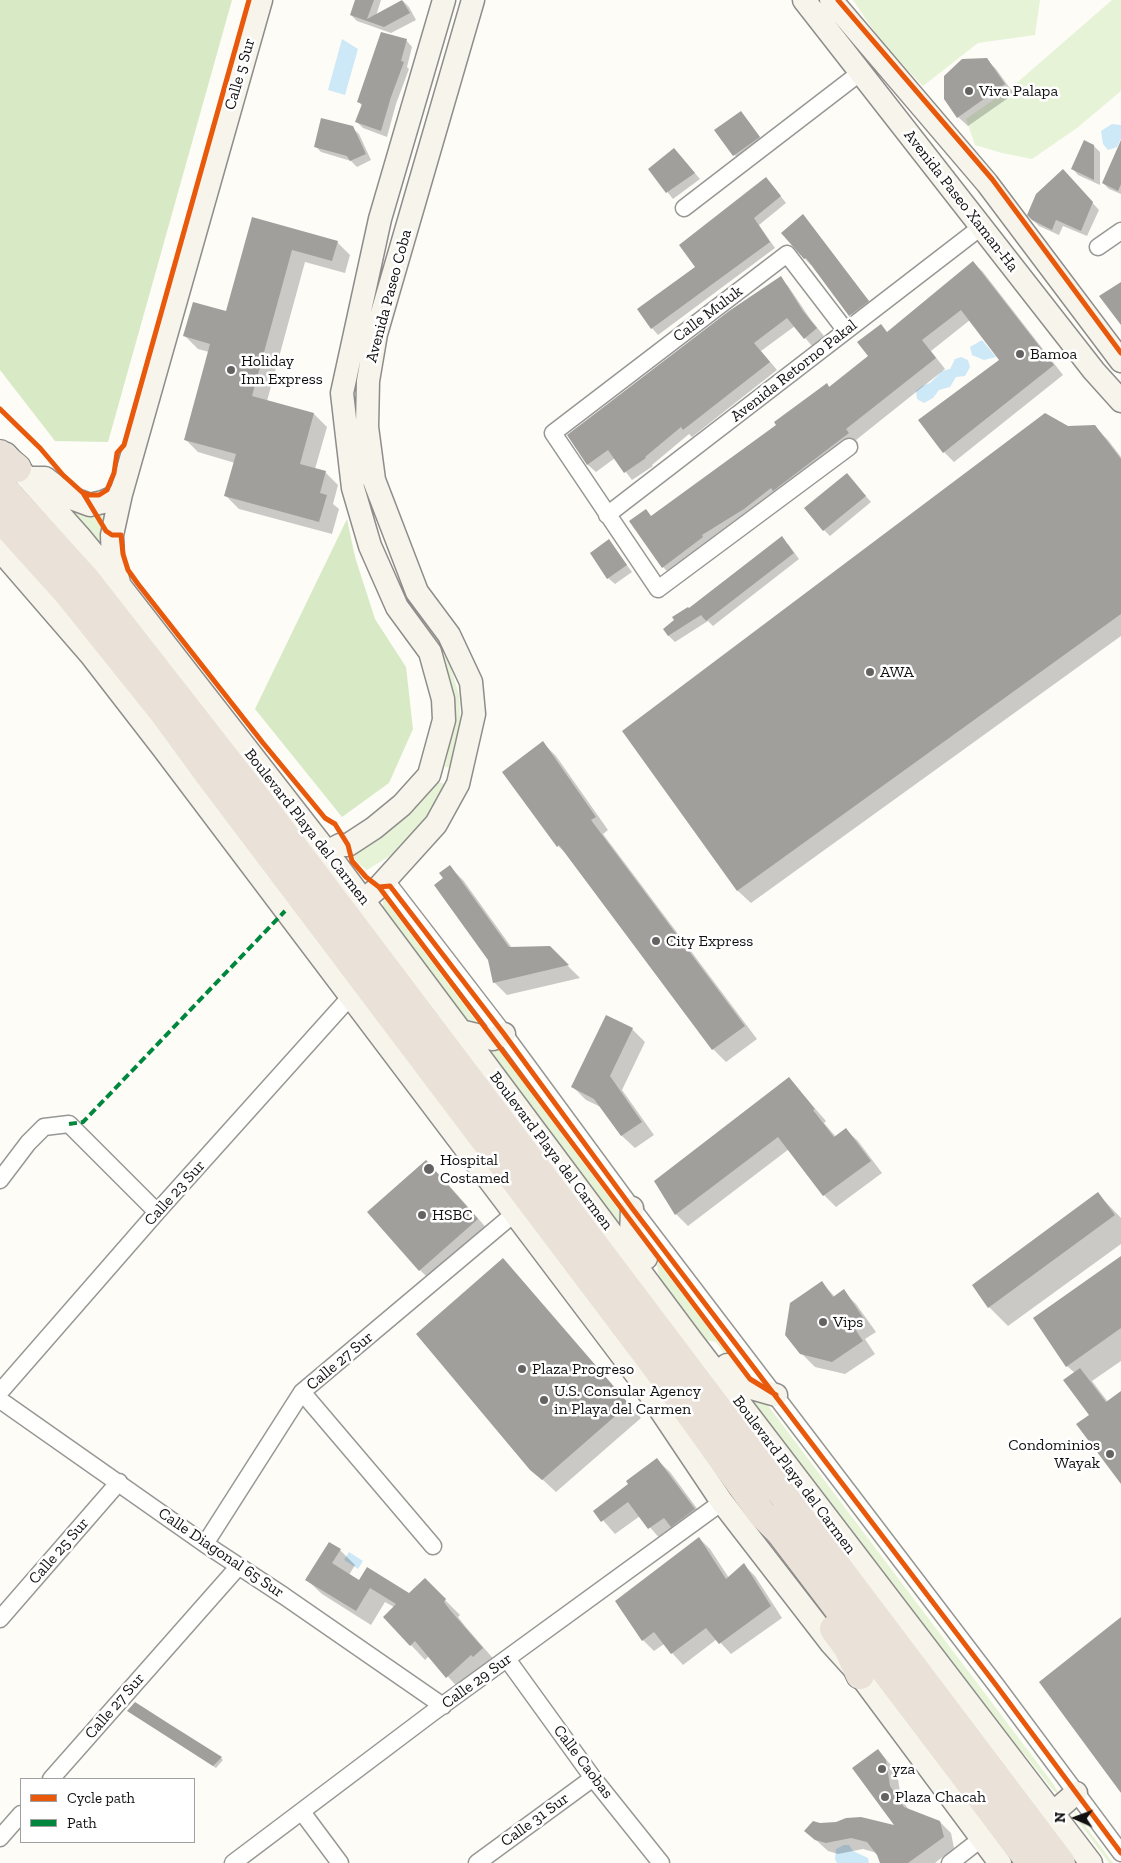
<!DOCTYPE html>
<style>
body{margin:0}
#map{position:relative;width:1121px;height:1863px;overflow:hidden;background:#fdfcf7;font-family:"Zilla Slab",serif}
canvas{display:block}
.legend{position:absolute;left:20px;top:1778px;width:175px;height:65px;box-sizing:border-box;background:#fff;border:1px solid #a0a0a0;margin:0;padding:6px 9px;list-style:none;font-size:15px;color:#111}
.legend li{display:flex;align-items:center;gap:10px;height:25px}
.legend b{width:25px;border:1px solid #a0a0a0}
.north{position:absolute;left:1051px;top:1793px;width:50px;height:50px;-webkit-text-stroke:4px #fff;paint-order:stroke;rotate:272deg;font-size:14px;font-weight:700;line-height:20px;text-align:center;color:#111}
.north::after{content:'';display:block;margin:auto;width:18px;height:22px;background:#111;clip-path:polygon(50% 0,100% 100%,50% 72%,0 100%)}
</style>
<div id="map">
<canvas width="1121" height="1863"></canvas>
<ul class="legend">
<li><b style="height:6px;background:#e8590c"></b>Cycle path</li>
<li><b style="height:6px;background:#00873e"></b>Path</li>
</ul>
<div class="north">N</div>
</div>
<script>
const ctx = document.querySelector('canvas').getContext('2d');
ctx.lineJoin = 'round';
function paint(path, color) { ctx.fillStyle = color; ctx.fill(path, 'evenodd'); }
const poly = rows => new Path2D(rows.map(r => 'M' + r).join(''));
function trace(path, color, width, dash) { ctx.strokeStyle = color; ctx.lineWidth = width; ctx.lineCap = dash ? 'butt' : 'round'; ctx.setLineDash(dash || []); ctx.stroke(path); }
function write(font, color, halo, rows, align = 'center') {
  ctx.font = font + ' "Zilla Slab",serif'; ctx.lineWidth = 5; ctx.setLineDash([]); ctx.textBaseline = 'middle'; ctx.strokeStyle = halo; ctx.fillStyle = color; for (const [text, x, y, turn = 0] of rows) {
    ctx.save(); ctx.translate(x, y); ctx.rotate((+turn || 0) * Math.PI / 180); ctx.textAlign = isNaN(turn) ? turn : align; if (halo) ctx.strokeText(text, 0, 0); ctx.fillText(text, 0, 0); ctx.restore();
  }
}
const green = poly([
 [853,0,1040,0,1035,35,978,43,923,86,882,43],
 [1112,0,1121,0,1121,91,1077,128,1032,159,1002,153,975,145,966,119,1012,87],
 [77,511,108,515,101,549,75,516],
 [426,623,433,624,447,654,459,695,461,728,453,768,445,767,452,734,425,627],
 [434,782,443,783,448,791,438,809,401,849,367,870,359,864,354,858,355,854,396,826,414,809,427,794],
 [383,897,482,1029,467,1026,383,910],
 [479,1042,496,1046,624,1217,625,1233],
 [638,1235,749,1382,741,1377,716,1342,705,1340,659,1278,657,1265,641,1243],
 [746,1394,763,1399,1054,1785,1061,1797,1052,1789,1026,1756,994,1723],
 [1073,1810,1081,1820,1113,1863,1109,1863,1078,1821]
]);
const forest = poly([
 [0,0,232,0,108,442,55,441,0,370],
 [347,519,355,557,375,619,406,667,413,729,389,783,342,817,255,709]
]);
const water = poly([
 [342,39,358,49,345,95,328,90],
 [1112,124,1121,125,1121,139,1117,147,1108,150,1103,144,1101,131],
 [982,340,996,357,984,360,972,355,970,347],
 [961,357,968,360,970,367,965,376,956,377,950,387,939,390,933,398,924,403,917,399,916,391,922,386,930,383,942,371,950,369,955,359],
 [349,1552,363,1561,358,1569,344,1560],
 [844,1845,849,1845,853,1851,868,1858,869,1863,837,1863,835,1859,836,1849]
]);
const shadow = poly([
 [356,0,381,0,376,16,403,1,409,7,416,20,391,33,357,21,351,15],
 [406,40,412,47,407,67,409,69,396,104,387,137,363,128,357,122,362,106,359,102],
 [986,59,996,69,1014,94,968,126,958,117],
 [741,112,765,144,740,162,716,130],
 [352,128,359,134,371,160,357,167,351,161,321,152,315,146],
 [1121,143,1121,194,1109,189,1103,183],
 [1094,146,1100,152,1100,185,1078,175,1072,168],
 [680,156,700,179,673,199,649,169],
 [1069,177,1099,210,1087,236,1063,226,1059,235,1039,226,1033,220],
 [772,185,786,203,759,225,775,248,658,335,652,328,696,267],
 [803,216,874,308,857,321,812,264,811,265,805,259],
 [253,219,337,242,350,255,345,273,305,262,267,401,314,414,327,427,315,469,325,472,338,485,333,504,339,509,332,534,239,509,226,496,235,463,198,452,185,439,209,352,198,349,185,336,227,313],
 [973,262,983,272,1063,375,954,462,944,452,1000,360,970,320,931,351,945,369,856,440,858,443,784,500,673,577,663,567,652,517,777,425,827,384,830,388,869,356,888,333],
 [780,278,788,286,811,320,824,336,812,346,795,326,761,351,777,370,692,437,689,434,652,465,653,466,632,480,615,458,596,472,588,465,568,436],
 [1068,427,1095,427,1108,440,1121,457,1121,636,751,903,738,891,624,731],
 [853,481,871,502,830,536,824,530],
 [609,541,632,572,615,584,608,578],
 [788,544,799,559,713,626,708,621,675,642,668,635,688,609],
 [543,743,556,756,608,830,603,834,757,1039,726,1062,713,1049,571,858,558,846,504,772],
 [450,867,463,880,512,948,549,947,580,978,507,995,494,982,489,959,444,878],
 [632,1029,645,1042,622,1090,654,1135,635,1148,622,1136,603,1108,586,1100,573,1087],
 [789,1079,826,1121,824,1123,836,1137,846,1130,858,1141,882,1173,836,1207,824,1195,789,1149,688,1226,676,1214,656,1182],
 [439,1174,490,1232,433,1283,420,1270],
 [1098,1194,1121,1218,1121,1244,1008,1326,989,1307,973,1286],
 [1121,1257,1121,1361,1092,1381,1108,1402,1121,1392,1121,1482,1091,1415,1075,1373,1067,1366,1034,1319],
 [503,1260,641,1418,556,1492,531,1469],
 [821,1282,835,1297,843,1291,856,1304,876,1332,865,1339,875,1354,845,1374,815,1367,801,1353],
 [657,1460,670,1472,707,1522,662,1541,640,1516,615,1534,595,1511,630,1484],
 [699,1538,710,1549,729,1578,744,1565,755,1576,782,1618,731,1654,717,1639,683,1665,664,1644,654,1651,643,1640],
 [340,1550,355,1565,349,1575,359,1581,409,1594,424,1579,460,1615,458,1617,465,1626,497,1663,462,1692,429,1656,425,1660,411,1645,394,1607,385,1602,371,1625,322,1594,307,1580],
 [129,1711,221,1758,223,1760,216,1768],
 [878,1750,897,1772,901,1799,909,1810,940,1822,951,1833,954,1848,935,1863,881,1863,877,1853,863,1849,838,1854,828,1851,806,1831,820,1824,897,1827]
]);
const building = poly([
 [355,0,374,0,367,19,402,0,410,13,384,27,350,15],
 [381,32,407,39,401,61,404,62,391,97,381,131,355,122,362,104,357,102],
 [987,58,1005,84,957,118,944,99,944,76,962,59],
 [741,111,760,137,733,156,714,130],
 [321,118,353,126,366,154,350,161,347,156,314,147],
 [1084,140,1094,145,1094,180,1071,169],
 [1121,140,1121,184,1118,191,1102,183],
 [674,148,695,173,666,193,648,169],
 [1063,169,1093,202,1081,231,1056,220,1052,230,1032,220,1027,215,1036,194],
 [766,177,781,196,754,218,770,242,651,329,637,309,695,267,679,245],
 [803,214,869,301,849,316,806,258,804,259,781,233],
 [252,217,338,241,332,261,292,250,252,396,314,413,300,464,326,471,320,493,327,495,319,522,224,496,236,454,184,440,210,344,183,336,193,302,226,311],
 [973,261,1054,365,943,453,918,420,999,360,961,310,922,340,936,358,846,429,849,433,773,491,771,488,744,509,702,535,703,537,662,568,629,521,646,509,651,516,776,425,774,422,827,383,829,387,868,356,857,342,881,324,887,332],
 [781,276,803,311,817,328,804,339,787,318,754,343,770,362,683,430,681,427,645,457,646,458,624,473,608,450,587,465,567,435,729,311],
 [1121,282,1121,325,1099,296],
 [1045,413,1068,426,1095,425,1121,459,1121,614,737,891,622,731],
 [847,473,866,496,823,531,804,508],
 [782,536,794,553,706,621,701,615,668,636,663,629,674,620,672,617,688,607,689,608],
 [609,539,627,565,607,579,590,553],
 [543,741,596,817,591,820,745,1026,712,1050,559,845,557,847,502,772],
 [450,865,509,947,550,946,569,965,493,983,488,960,434,885,443,878,439,873],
 [606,1015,633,1028,610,1076,642,1122,621,1136,594,1099,571,1087],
 [789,1077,815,1109,813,1110,834,1137,846,1128,871,1161,823,1196,778,1137,675,1215,654,1181],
 [426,1160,478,1219,419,1271,367,1212],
 [1098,1192,1115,1215,988,1308,972,1285],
 [1121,1256,1121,1328,1066,1367,1033,1318],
 [503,1258,629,1404,542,1480,530,1470,416,1334],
 [822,1281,833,1297,844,1289,864,1319,853,1326,863,1341,832,1362,800,1354,785,1335,790,1303],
 [1080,1368,1106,1402,1121,1391,1121,1484,1076,1424,1089,1415,1063,1380],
 [657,1458,695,1509,671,1527,664,1518,648,1529,628,1502,601,1522,593,1511,628,1484,626,1481],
 [699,1537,726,1579,744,1563,771,1606,719,1644,706,1628,671,1654,654,1632,642,1641,615,1601],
 [329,1542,341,1549,332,1563,359,1580,367,1567,409,1593,425,1578,446,1599,444,1602,450,1610,483,1648,473,1657,471,1655,446,1678,415,1641,410,1646,383,1617,396,1604,370,1588,356,1611,305,1580],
 [1121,1617,1121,1793,1039,1682],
 [135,1702,171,1725,222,1757,213,1766,127,1711],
 [878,1749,886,1760,890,1786,904,1807,940,1821,944,1837,908,1863,880,1863,877,1855,867,1842,851,1838,826,1843,815,1840,804,1831,813,1821,820,1823,836,1822,846,1818,861,1817,894,1825,852,1768]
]);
const street = poly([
 [684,208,861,72],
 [1098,247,1121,231],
 [846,331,787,254,553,433,658,589,849,447],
 [607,515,981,227],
 [379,887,390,886,504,1034,632,1208,996,1685,1121,1853],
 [0,1180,28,1143,44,1127,69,1124,157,1212],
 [0,1392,157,1212,351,996],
 [302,1392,433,1546],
 [0,1400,205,1544,284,1596,443,1706],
 [205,1544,302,1392,515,1213],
 [0,1619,119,1482],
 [507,1659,593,1778,661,1863],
 [51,1779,239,1566],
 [302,1812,340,1863],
 [0,1838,21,1814],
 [233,1863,432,1713,722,1502],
 [477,1863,593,1778],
 [950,1863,981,1839]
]);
const secondary = poly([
 [804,0,1094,371,1121,401],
 [831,0,987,183,1121,361],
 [6,454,79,536,120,586,327,852,692,1341,1091,1863],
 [27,478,45,478,71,498,90,505,103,502,121,494],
 [0,550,91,655,163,748,639,1378,722,1502,831,1643,860,1675,1000,1863],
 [119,583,113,561,112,535,121,494,261,0],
 [327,852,340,845,348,845,374,828,402,805,429,775,444,720,443,699,430,652,397,607,370,546,353,488,342,393,380,219,444,0],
 [364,900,379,887,436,824,458,784,474,714,471,682,449,635,417,592,374,480,367,427,368,381,376,334,473,0],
 [460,1031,493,1039,504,1034],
 [632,1208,631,1237,646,1258],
 [727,1365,744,1386,776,1395],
 [1053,1813,1076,1793]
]);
const highway = poly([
 [0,454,17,468],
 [0,485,87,581,262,805,1061,1863],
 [0,518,67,592,164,713,210,776,666,1380,762,1514,780,1532,1031,1863],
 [834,1629,848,1648,860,1675]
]);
const quiet = poly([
 [69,1124,83,1122,285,911]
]);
const cycleway = poly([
 [838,0,992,179,1121,353],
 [0,409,40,448,63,475,83,493,106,531,112,535,121,535,123,554,128,570,138,584,263,743,325,818,335,824,348,845,352,861,366,877,379,887,750,1379,776,1395],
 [83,493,90,495,99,495,107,490,114,473,117,453,124,445,249,0],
 [379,887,390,886,504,1034,632,1208,996,1685,1121,1853]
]);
const markers = [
 [969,91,5,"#646362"],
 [1020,354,5,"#646362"],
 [231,370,5,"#646362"],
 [870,672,5,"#646362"],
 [656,941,5,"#646362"],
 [429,1169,6,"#646362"],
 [422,1215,5,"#646362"],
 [823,1322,5,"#646362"],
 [522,1369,5,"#646362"],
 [544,1400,5,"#646362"],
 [1110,1454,5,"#646362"],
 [882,1769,5,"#646362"],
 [885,1797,5,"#646362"]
];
const streetNames = [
 ["Calle 5 Sur",240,74,-74],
 ["Avenida Paseo Xaman-Ha",961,201,52],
 ["Avenida Paseo Coba",389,296,-75],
 ["Calle Muluk",708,314,-37],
 ["Avenida Retorno Pakal",794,371,-38],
 ["Boulevard Playa del Carmen",307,827,52],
 ["Boulevard Playa del Carmen",551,1151,53],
 ["Calle 23 Sur",175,1193,-48],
 ["Calle 27 Sur",340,1361,-40],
 ["Boulevard Playa del Carmen",794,1475,53],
 ["Calle 25 Sur",59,1551,-49],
 ["Calle Diagonal 65 Sur",221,1553,34],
 ["Calle 29 Sur",477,1681,-36],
 ["Calle 27 Sur",115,1706,-49],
 ["Calle Caobas",583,1762,53],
 ["Calle 31 Sur",535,1820,-36]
];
const poiNames = [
 ["Viva Palapa",979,91],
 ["Bamoa",1030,354],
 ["Holiday",241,361],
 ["Inn Express",241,379],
 ["AWA",880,672],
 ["City Express",666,941],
 ["Hospital",440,1160],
 ["Costamed",440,1178],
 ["HSBC",432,1215],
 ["Vips",833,1322],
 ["Plaza Progreso",532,1369],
 ["U.S. Consular Agency",554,1391],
 ["in Playa del Carmen",554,1409],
 ["Condominios",1100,1445,"right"],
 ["Wayak",1100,1463,"right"],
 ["yza",892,1769],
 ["Plaza Chacah",895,1797]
];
paint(green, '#e7f3d7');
paint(forest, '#d8eac5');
paint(water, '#cde8f7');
paint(shadow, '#0003');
paint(building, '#a19f9c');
trace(street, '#979795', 19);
trace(secondary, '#8e8d8b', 25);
trace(highway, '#858482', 30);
trace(street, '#fffffe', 16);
trace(secondary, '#f6f4eb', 22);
trace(highway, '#eae1d8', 28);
trace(quiet, '#00873e', 4, [8, 4]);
trace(cycleway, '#e8590c', 5);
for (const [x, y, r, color] of markers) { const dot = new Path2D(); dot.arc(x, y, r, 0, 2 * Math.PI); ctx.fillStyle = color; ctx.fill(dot); trace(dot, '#fff', 2); }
write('16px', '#111', '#fff', streetNames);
write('16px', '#111', '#fff', poiNames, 'left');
</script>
